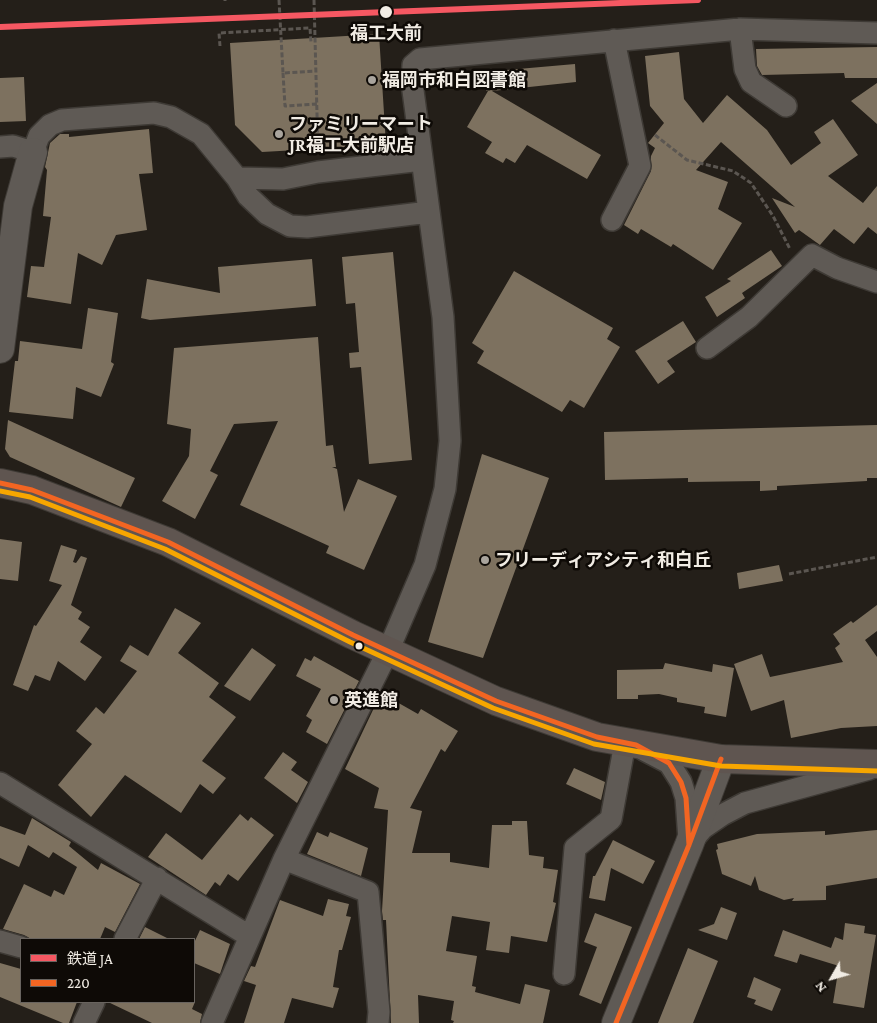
<!DOCTYPE html>
<meta charset="utf-8">
<style>
body{margin:0}
#map{position:relative;width:877px;height:1023px;overflow:hidden;background:#241f19;font-family:"Crimson Pro","Noto Sans JP",serif}
canvas{display:block}
.legend{position:absolute;left:20px;top:938px;width:175px;height:65px;box-sizing:border-box;background:#0e0a06;border:1px solid #69645f;margin:0;padding:6px 9px;list-style:none;font-size:15px;color:#f1ece4}
.legend li{display:flex;align-items:center;gap:10px;height:25px}
.legend b{width:25px;border:1px solid #69645f}
.north{position:absolute;left:807px;top:953px;width:50px;height:50px;-webkit-text-stroke:4px #0e0a06;paint-order:stroke;rotate:232deg;font-size:14px;font-weight:700;line-height:20px;text-align:center;color:#f1ece4}
.north::after{content:'';display:block;margin:auto;width:18px;height:22px;background:#f1ece4;clip-path:polygon(50% 0,100% 100%,50% 72%,0 100%)}
</style>
<div id="map">
<canvas width="877" height="1023"></canvas>
<ul class="legend">
<li><b style="height:6px;background:#f55862"></b>鉄道 JA</li>
<li><b style="height:6px;background:#f26522"></b>220</li>
</ul>
<div class="north">N</div>
</div>
<script>
const ctx = document.querySelector('canvas').getContext('2d');
ctx.lineJoin = 'round';
function paint(path, color) { ctx.fillStyle = color; ctx.fill(path, 'evenodd'); }
const poly = rows => new Path2D(rows.map(r => 'M' + r).join(''));
function trace(path, color, width, dash) { ctx.strokeStyle = color; ctx.lineWidth = width; ctx.lineCap = dash ? 'butt' : 'round'; ctx.setLineDash(dash || []); ctx.stroke(path); }
function write(font, color, halo, rows, align = 'center') {
  ctx.font = font + ' "Crimson Pro","Noto Sans JP",serif'; ctx.lineWidth = 5; ctx.setLineDash([]); ctx.textBaseline = 'middle'; ctx.strokeStyle = halo; ctx.fillStyle = color; for (const [text, x, y, turn = 0] of rows) {
    ctx.save(); ctx.translate(x, y); ctx.rotate((+turn || 0) * Math.PI / 180); ctx.textAlign = isNaN(turn) ? turn : align; if (halo) ctx.strokeText(text, 0, 0); ctx.fillText(text, 0, 0); ctx.restore();
  }
}
const building = poly([
 [379,34,386,145,262,152,235,125,230,43],
 [877,47,877,78,845,78,844,73,762,75,757,66,756,49],
 [679,52,684,99,703,123,727,95,767,130,791,165,821,143,814,132,833,119,858,155,828,176,863,203,877,186,877,234,868,227,854,244,834,229,820,245,799,230,795,233,772,198,795,207,721,142,696,170,728,182,718,209,742,223,713,270,673,244,671,247,641,229,638,234,624,225,651,171,651,156,655,148,648,143,664,123,650,106,645,56],
 [575,64,576,82,492,91,601,155,587,179,527,145,515,163,506,158,503,163,485,153,492,142,467,127,488,91,486,91,484,72],
 [24,77,26,121,0,122,0,78],
 [877,83,877,124,851,101],
 [149,129,153,173,139,174,147,230,116,235,102,265,78,253,71,304,27,297,31,266,44,267,51,217,43,216,47,170,45,167,50,143,60,134,69,134,69,137],
 [771,250,782,266,742,293,745,298,717,317,705,297,731,281,727,279],
 [393,252,412,460,369,464,361,367,350,368,349,353,359,352,355,303,346,304,342,257],
 [312,259,316,306,150,320,141,318,147,279,220,293,218,267],
 [514,271,613,328,607,339,620,347,584,408,570,400,562,412,477,363,484,351,472,343],
 [88,308,118,313,111,362,114,364,101,397,76,387,73,419,9,412,15,361,18,361,20,341,82,349],
 [683,321,696,342,667,361,675,372,658,384,635,351],
 [318,337,326,446,333,445,336,467,332,467,337,469,344,512,358,479,397,496,364,570,326,553,329,546,240,505,278,421,234,424,210,471,218,475,195,519,162,501,189,456,191,429,167,424,174,348],
 [8,420,135,478,121,507,10,457,5,449],
 [877,425,877,478,867,478,867,481,777,486,777,490,760,491,760,481,688,482,688,478,605,480,604,432],
 [482,454,549,478,483,658,428,642],
 [0,539,22,542,18,581,0,579],
 [61,545,77,550,73,562,76,563,81,556,87,558,71,605,82,612,78,619,90,627,80,642,102,657,85,681,58,661,50,681,35,675,28,691,13,685,34,625,36,626,62,585,49,581],
 [779,565,783,581,739,589,737,573],
 [877,605,877,631,865,640,877,657,877,726,841,728,791,738,784,700,751,711,734,664,762,654,770,677,843,662,835,648,840,644,833,634,851,621,853,623],
 [175,608,201,623,178,653,219,683,209,697,236,717,202,761,226,778,213,794,200,784,181,813,125,775,91,817,58,785,92,744,76,731,96,707,104,714,137,671,120,661,130,645,148,656],
 [252,648,276,665,250,701,224,686],
 [314,656,359,681,327,744,306,732,312,720,306,716,321,689,296,676,305,658,311,661],
 [665,663,712,672,713,664,734,668,726,717,704,713,705,707,677,702,677,698,659,694,638,695,638,699,617,699,617,670,663,669],
 [381,693,418,714,421,709,458,731,445,752,441,749,410,808,422,811,412,853,450,853,450,862,489,868,492,825,512,825,512,821,527,821,529,855,544,857,543,868,558,870,553,902,556,903,547,942,511,936,509,953,486,950,490,922,452,916,446,951,477,956,472,986,476,987,475,992,520,1004,525,984,550,990,543,1023,453,1023,454,1021,451,1020,454,1001,418,995,419,1023,391,1023,386,920,383,920,382,911,388,810,374,808,379,788,345,769],
 [283,752,297,762,291,770,308,782,297,803,264,778],
 [574,768,605,782,601,800,566,784],
 [240,814,248,821,251,817,274,835,238,881,228,874,220,886,215,882,206,895,148,857,166,833,202,860],
 [32,818,71,842,69,846,98,870,101,863,140,884,115,932,105,927,100,939,31,939,24,935,3,929,24,884,51,897,54,890,64,895,77,867,53,852,49,858,28,845,19,867,0,858,0,826,25,835],
 [877,830,877,878,826,886,826,900,792,901,794,898,784,900,759,890,755,876,751,886,722,874,716,850,718,849,717,844,757,834,825,831,825,835],
 [317,832,328,837,330,832,368,848,361,876,307,854],
 [613,840,655,861,643,884,611,868,605,901,589,898,593,876,595,876],
 [328,899,349,904,346,916,351,917,342,950,339,950,333,987,339,988,333,1008,292,998,284,1023,244,1023,256,985,244,981,251,966,255,967,280,900,323,916],
 [721,907,737,913,727,940,698,930,714,924],
 [595,913,632,927,601,1004,579,995,597,947,584,942],
 [845,923,865,926,864,933,876,935,864,1008,833,1003,839,966,800,954,797,963,774,956,783,930,831,948,835,937,843,940],
 [145,927,169,939,139,939],
 [200,930,230,944,220,974,194,963,194,943],
 [688,948,718,961,693,1023,658,1023],
 [0,963,21,969,21,1002,77,1002,69,1023,63,1023,0,997],
 [754,977,781,989,772,1011,754,1004,756,1000,747,997],
 [108,1002,195,1002,192,1009,202,1014,200,1023,152,1023]
]);
const path = poly([
 [279,0,283,73,316,71],
 [314,0,318,152],
 [225,1,225,0],
 [220,46,219,33,310,28,311,42],
 [283,73,285,106,317,104],
 [655,135,687,160,733,171,751,183,773,216,790,249],
 [789,574,877,557]
]);
const street = poly([
 [740,29,745,69,751,82,786,106],
 [0,147,13,146,33,152,39,136,50,125,62,120,154,113,171,117,201,134,237,178,248,196,267,214,290,226,307,227,429,212],
 [237,178,283,179,318,172,422,160],
 [612,220,640,166,614,40],
 [707,348,749,317,812,255,837,268,877,282],
 [644,750,669,763,681,782,686,798,689,840],
 [0,783,249,936],
 [692,841,703,828,722,815,745,803,869,769],
 [284,859,368,892,379,1012,378,1023],
 [125,939,157,878],
 [0,941,21,947],
 [564,974,575,848,611,819,625,743],
 [84,1023,94,1002],
 [212,1023,284,859,388,651,425,565,445,489,450,441,443,317,412,83,413,65,420,59,740,29,877,33]
]);
const secondary = poly([
 [0,349,18,206,33,152],
 [616,1023,689,845,721,759]
]);
const highway = poly([
 [0,483,32,490,168,542,353,635,496,701,597,737,721,759,877,764]
]);
const bus1 = poly([
 [0,483,32,490,168,542,353,635,496,701,597,737,636,745,669,763,681,782,686,798,689,845],
 [616,1023,689,845,721,759]
]);
const bus2 = poly([
 [0,491,30,497,165,549,350,642,493,708,594,744,721,766,877,771]
]);
const rail1 = poly([
 [0,27,698,0]
]);
const markers = [
 [386,12,7,"#f1ece4"],
 [372,80,5,"#a9a49d"],
 [279,134,5,"#a9a49d"],
 [485,560,5,"#a9a49d"],
 [359,646,4.5,"#f1ece4"],
 [334,700,5,"#a9a49d"]
];
const stopNames = [
 ["福工大前",386,33]
];
const poiNames = [
 ["福岡市和白図書館",382,80],
 ["ファミリーマート",289,124],
 ["JR福工大前駅店",289,145],
 ["フリーディアシティ和白丘",495,560],
 ["英進館",344,700]
];
paint(building, '#7d715f');
trace(street, '#3e3a35', 24);
trace(secondary, '#3e3a35', 30);
trace(highway, '#3e3a35', 30);
trace(path, '#5b5651', 3, [5, 2.5]);
trace(street, '#5f5a55', 21);
trace(secondary, '#5f5a55', 28);
trace(highway, '#5f5550', 28);
trace(bus1, '#f26522', 5);
trace(bus2, '#f7a600', 5);
trace(rail1, '#f55862', 6);
for (const [x, y, r, color] of markers) { const dot = new Path2D(); dot.arc(x, y, r, 0, 2 * Math.PI); ctx.fillStyle = color; ctx.fill(dot); trace(dot, '#0e0a06', 2); }
write('bold 18px', '#f1ece4', '#0e0a06', stopNames);
write('bold 18px', '#f1ece4', '#0e0a06', poiNames, 'left');
</script>
